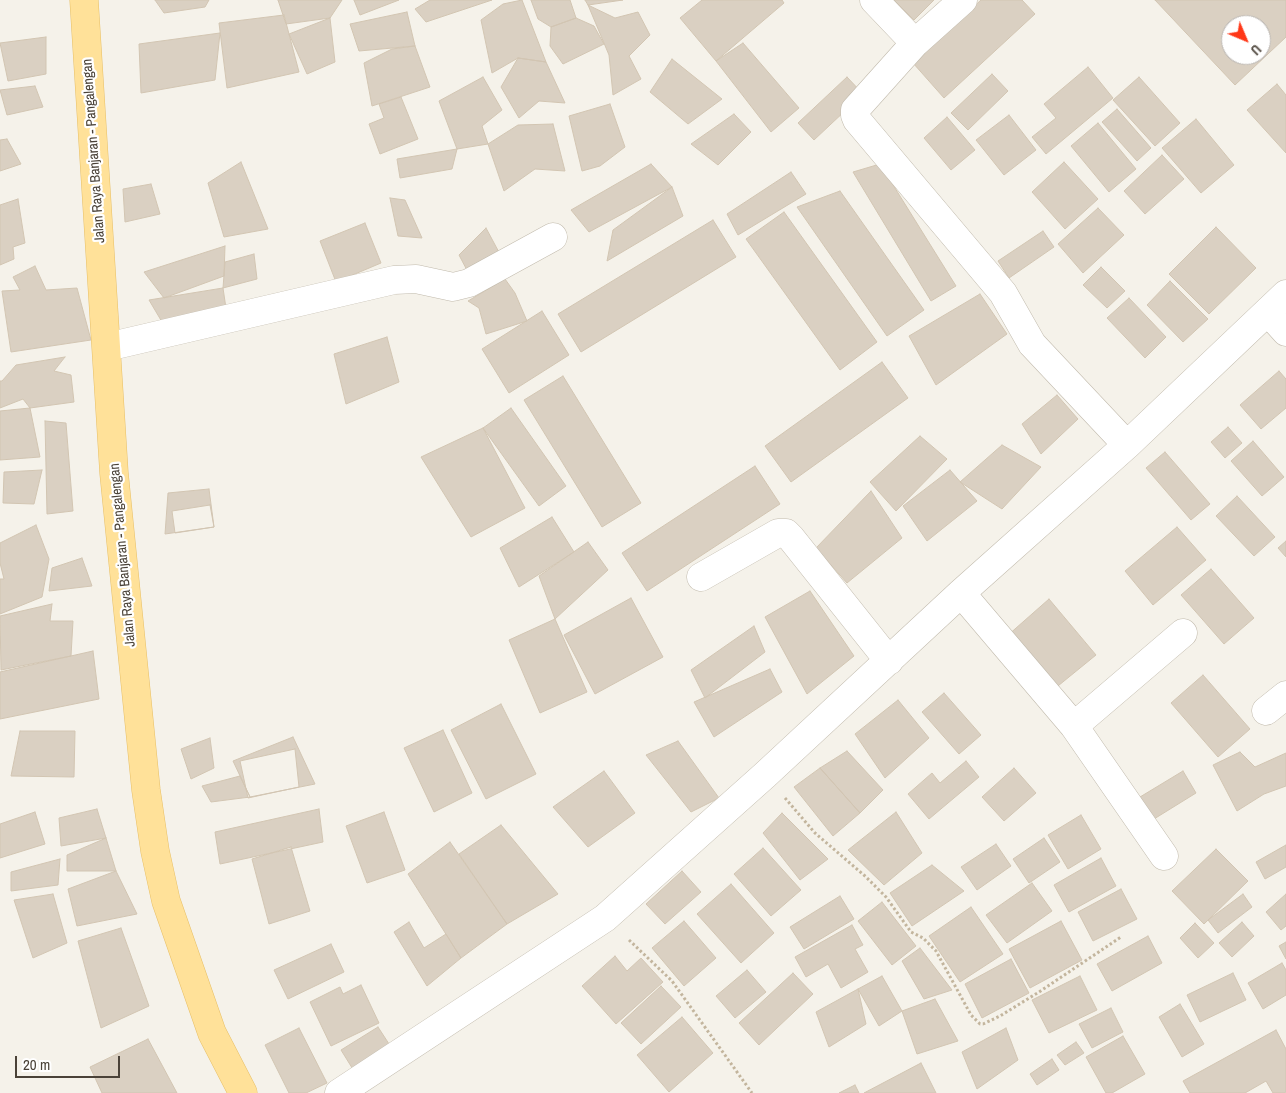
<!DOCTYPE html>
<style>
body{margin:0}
#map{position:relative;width:1286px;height:1093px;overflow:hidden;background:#f5f2ea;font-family:"Archivo Narrow",sans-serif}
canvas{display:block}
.north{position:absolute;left:1221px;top:15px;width:50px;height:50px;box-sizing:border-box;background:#fff;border:1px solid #b7b3af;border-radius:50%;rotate:135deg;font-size:14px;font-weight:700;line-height:20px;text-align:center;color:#4a4238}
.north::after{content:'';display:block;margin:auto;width:18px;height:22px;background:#ff3818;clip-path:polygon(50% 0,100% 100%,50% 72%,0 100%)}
.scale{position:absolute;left:15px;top:1056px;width:105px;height:22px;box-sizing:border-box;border:2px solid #4a4238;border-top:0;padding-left:6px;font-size:15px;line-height:18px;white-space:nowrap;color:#4a4238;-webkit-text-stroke:4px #fff;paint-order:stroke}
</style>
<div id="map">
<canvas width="1286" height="1093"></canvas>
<div class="north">U</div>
<div class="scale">20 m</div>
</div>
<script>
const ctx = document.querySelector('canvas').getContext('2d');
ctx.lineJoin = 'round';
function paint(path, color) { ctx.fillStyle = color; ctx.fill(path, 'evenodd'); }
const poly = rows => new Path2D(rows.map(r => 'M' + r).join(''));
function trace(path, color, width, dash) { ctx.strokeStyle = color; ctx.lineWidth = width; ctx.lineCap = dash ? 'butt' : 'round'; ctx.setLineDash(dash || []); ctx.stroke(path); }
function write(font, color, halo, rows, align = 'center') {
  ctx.font = font + ' "Archivo Narrow",sans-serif'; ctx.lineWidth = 4.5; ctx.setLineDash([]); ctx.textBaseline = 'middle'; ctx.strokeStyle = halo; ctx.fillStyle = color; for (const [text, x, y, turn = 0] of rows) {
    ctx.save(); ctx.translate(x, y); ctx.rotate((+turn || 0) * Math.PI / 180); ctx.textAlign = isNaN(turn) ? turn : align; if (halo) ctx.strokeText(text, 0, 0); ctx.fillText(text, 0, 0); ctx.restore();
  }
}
const building = poly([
 [155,0,209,0,205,7,164,13,155,0],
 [278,0,342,0,330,18,286,24,278,0],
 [354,0,399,0,360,15,354,0],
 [430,0,492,0,426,22,415,9,430,0],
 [522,0,546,62,518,58,492,73,481,20,503,4,522,0],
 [531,0,570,0,576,18,551,27,538,19,531,0],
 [585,0,623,0,588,5,585,0],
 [702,0,782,0,784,3,716,61,680,18,702,0],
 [894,0,934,0,914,20,894,0],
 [981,0,1022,0,1035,14,944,98,913,63,981,0],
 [1155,0,1286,0,1286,37,1235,85,1155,0],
 [1231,25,1261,25,1261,55,1231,55,1231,25],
 [588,5,615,18,638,12,650,35,629,56,641,79,613,95,609,55,588,5],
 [407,12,415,46,359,51,350,24,407,12],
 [284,15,299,72,227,88,219,23,284,15],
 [330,18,335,62,307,74,289,34,330,18],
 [576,18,594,26,604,44,563,64,550,46,551,27,576,18],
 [220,33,215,80,141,93,139,44,220,33],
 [46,37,46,74,8,81,0,43,46,37],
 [743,43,799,108,771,132,716,61,743,43],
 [415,46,430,87,372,106,364,63,392,49,415,46],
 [518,58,546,62,565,103,539,101,519,118,501,87,518,58],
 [672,59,722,99,688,124,650,92,672,59],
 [1088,67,1113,98,1046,154,1032,137,1056,118,1044,104,1088,67],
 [992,74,1008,91,968,130,951,113,992,74],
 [483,77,502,110,482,126,488,144,457,149,439,101,483,77],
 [847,77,863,94,814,140,798,123,847,77],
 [1139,77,1180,123,1155,146,1113,100,1139,77],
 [1277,84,1286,95,1286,153,1247,110,1277,84],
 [35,86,43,107,7,115,0,90,35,86],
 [401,97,418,139,380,154,369,124,384,118,379,104,401,97],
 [610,104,625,147,600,166,582,171,569,116,610,104],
 [1117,109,1151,148,1137,161,1102,122,1117,109],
 [734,114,751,132,718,165,691,144,734,114],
 [1009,115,1036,150,1004,175,976,140,1009,115],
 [947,117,975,150,951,170,924,138,947,117],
 [1196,119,1234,165,1201,193,1162,148,1196,119],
 [1098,123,1136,169,1109,192,1071,146,1098,123],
 [553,124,565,171,535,169,504,191,488,144,518,125,553,124],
 [7,139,21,164,0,171,0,140,7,139],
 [457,149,452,169,400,178,397,159,457,149],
 [1162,155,1184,179,1145,214,1124,191,1162,155],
 [241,162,268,229,224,237,208,183,241,162],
 [1064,162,1098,199,1065,229,1032,192,1064,162],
 [651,164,672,187,589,232,571,210,651,164],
 [880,164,956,286,931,301,853,172,880,164],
 [791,172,806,194,738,235,727,214,791,172],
 [151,184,160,214,125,222,123,189,151,184],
 [672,187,683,216,607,261,613,230,672,187],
 [840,191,924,310,887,336,797,207,840,191],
 [390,198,405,200,422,238,398,236,390,198],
 [18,199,25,243,13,247,14,259,0,265,0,205,18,199],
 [1098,208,1124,235,1083,273,1058,244,1098,208],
 [784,212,877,342,840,370,746,239,784,212],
 [713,220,736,257,581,352,558,314,713,220],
 [365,223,381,263,336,282,320,241,365,223],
 [1216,227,1256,268,1209,314,1169,274,1216,227],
 [486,228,501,256,469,274,459,255,486,228],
 [1043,231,1054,247,1009,278,998,261,1043,231],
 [225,246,224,276,164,298,144,272,225,246],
 [254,254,257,279,223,288,225,262,254,254],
 [35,266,46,290,77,288,91,340,11,352,2,291,20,290,13,277,35,266],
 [1101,267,1125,291,1107,308,1083,285,1101,267],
 [505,279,515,293,527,321,486,334,479,308,468,301,505,279],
 [1170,281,1208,319,1183,342,1147,305,1170,281],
 [223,288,227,315,165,327,149,300,223,288],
 [980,294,1007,334,936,385,909,336,980,294],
 [1129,298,1166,337,1145,358,1107,318,1129,298],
 [542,311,569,355,509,393,482,349,542,311],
 [387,337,399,382,346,404,334,354,387,337],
 [65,357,54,371,71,375,74,402,30,408,23,399,0,408,0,381,2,381,16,365,65,357],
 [882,362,908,398,791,482,765,446,882,362],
 [1279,371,1286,379,1286,408,1261,429,1240,405,1279,371],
 [563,376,641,503,602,527,524,400,563,376],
 [1057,395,1078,419,1041,454,1022,424,1057,395],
 [30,408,40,457,0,460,0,411,30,408],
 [511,408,566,486,539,506,483,428,511,408],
 [45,421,66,423,73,511,47,514,45,421],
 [1228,427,1242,443,1225,458,1211,442,1228,427],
 [483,428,525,508,471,537,421,457,483,428],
 [920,436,947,459,896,511,870,482,920,436],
 [1253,441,1284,477,1262,496,1231,461,1253,441],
 [1002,445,1041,467,1002,509,960,482,1002,445],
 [1165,452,1210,504,1191,520,1146,468,1165,452],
 [755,466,780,504,647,591,622,553,755,466],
 [42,470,34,504,3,503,4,472,42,470],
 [950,470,977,501,927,541,903,506,950,470],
 [209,489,214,527,165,534,168,493,209,489],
 [871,491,902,538,847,583,816,548,871,491],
 [1237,496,1275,537,1254,556,1216,516,1237,496],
 [210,505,214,527,175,533,172,511,210,505],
 [552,517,574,552,519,587,500,548,552,517],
 [36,525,49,559,42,597,0,614,0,579,4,579,0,563,0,543,36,525],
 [1177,527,1206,560,1153,605,1125,571,1177,527],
 [1286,541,1286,557,1278,548,1286,541],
 [588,542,608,570,555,619,539,576,588,542],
 [82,558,92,586,49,591,52,568,82,558],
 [1211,569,1254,618,1224,644,1181,595,1211,569],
 [810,591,854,656,807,694,765,617,810,591],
 [631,598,663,657,595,694,564,635,631,598],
 [1049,599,1096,655,1053,690,1007,636,1049,599],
 [52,604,50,621,73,621,71,656,1,670,0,616,52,604],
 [555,619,587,692,540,713,509,640,555,619],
 [754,626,765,652,705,698,691,670,754,626],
 [93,651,99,699,0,719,0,672,93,651],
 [770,669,782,692,714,737,694,702,770,669],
 [1203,675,1250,729,1218,757,1171,703,1203,675],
 [944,693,981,735,959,754,922,712,944,693],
 [898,700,929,738,885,778,855,734,898,700],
 [501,704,536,774,486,799,451,730,501,704],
 [443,730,472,793,434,812,404,748,443,730],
 [20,731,75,731,74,777,11,776,20,731],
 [293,737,315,784,250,797,233,761,293,737],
 [210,738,214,768,191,779,181,749,210,738],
 [678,741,719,798,691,812,646,755,678,741],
 [295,749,299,787,248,798,240,761,295,749],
 [847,751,883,790,860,813,820,768,847,751],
 [1240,752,1255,767,1286,753,1286,786,1264,794,1237,811,1213,765,1240,752],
 [966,761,979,777,929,819,908,794,932,773,940,783,966,761],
 [820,768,860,813,833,836,794,787,820,768],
 [1014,768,1036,793,1004,821,982,797,1014,768],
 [604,771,635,813,588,847,553,807,604,771],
 [1183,771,1196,793,1154,819,1140,797,1183,771],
 [240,776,250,797,211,802,202,786,240,776],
 [97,809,106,838,61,846,59,818,97,809],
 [319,809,323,842,220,864,215,832,319,809],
 [35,812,45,844,0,858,0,824,35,812],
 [384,812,405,870,367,883,346,826,384,812],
 [896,812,922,853,884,885,848,850,896,812],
 [782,813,828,859,800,880,763,833,782,813],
 [1081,815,1101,849,1068,869,1048,835,1081,815],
 [501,825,558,894,507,924,459,854,501,825],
 [106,838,116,871,67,871,67,855,106,838],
 [1044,838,1060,862,1029,883,1013,859,1044,838],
 [450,842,507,924,461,958,408,874,450,842],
 [996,844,1011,866,977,890,961,867,996,844],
 [1286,845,1286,867,1265,879,1256,862,1286,845],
 [291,847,310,911,269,924,252,859,291,847],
 [763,848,801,890,771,916,734,874,763,848],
 [1216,849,1248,881,1204,924,1172,891,1216,849],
 [1101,858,1116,886,1069,912,1054,885,1101,858],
 [60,859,58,885,11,891,11,872,60,859],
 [932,865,964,891,912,926,890,893,932,865],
 [116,871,137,914,77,926,68,889,116,871],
 [682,871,701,892,665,924,646,904,682,871],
 [1032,883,1052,911,1007,943,986,915,1032,883],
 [731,884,774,933,741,963,697,914,731,884],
 [1121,889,1137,919,1093,941,1078,912,1121,889],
 [53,894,67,943,33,958,14,900,53,894],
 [1243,894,1252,907,1218,933,1208,920,1243,894],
 [1286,894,1286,926,1281,930,1266,912,1286,894],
 [840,896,854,919,804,949,790,927,840,896],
 [882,902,916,946,892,965,858,921,882,902],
 [971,907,1003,954,960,982,929,936,971,907],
 [684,921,716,958,684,986,652,948,684,921],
 [1061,921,1082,960,1030,988,1009,949,1061,921],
 [409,922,424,948,446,934,461,958,427,986,394,932,409,922],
 [1242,922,1254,936,1232,957,1219,943,1242,922],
 [1195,923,1214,943,1198,958,1180,938,1195,923],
 [852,925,863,945,855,949,868,972,841,988,828,964,806,977,795,957,852,925],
 [121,928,149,1006,101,1028,78,941,121,928],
 [1148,936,1162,963,1112,991,1097,964,1148,936],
 [1286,942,1286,959,1279,946,1286,942],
 [331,944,344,972,288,999,274,970,331,944],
 [920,948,952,990,924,999,902,961,920,948],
 [615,956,627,971,641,958,663,982,616,1024,582,986,615,956],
 [1011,959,1029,993,982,1018,965,984,1011,959],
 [1282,963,1286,970,1286,995,1263,1009,1248,983,1282,963],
 [747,970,766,992,735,1018,716,996,747,970],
 [793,973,813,994,759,1045,739,1023,793,973],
 [1233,973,1246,1000,1200,1022,1187,995,1233,973],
 [882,976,902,1011,879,1026,858,989,882,976],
 [1080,976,1097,1010,1049,1033,1032,1000,1080,976],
 [361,985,379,1023,331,1046,310,1002,340,987,343,994,361,985],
 [661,986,681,1007,641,1044,621,1023,661,986],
 [858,989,866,1024,829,1047,816,1012,858,989],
 [935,999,958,1041,917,1054,902,1011,935,999],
 [1180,1004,1204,1044,1182,1057,1159,1017,1180,1004],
 [1111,1008,1123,1032,1092,1048,1079,1024,1111,1008],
 [682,1017,713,1053,669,1092,637,1055,682,1017],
 [378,1027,391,1047,354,1071,341,1050,378,1027],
 [299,1028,327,1083,306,1093,289,1093,265,1045,299,1028],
 [1006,1028,1018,1060,977,1089,962,1052,1006,1028],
 [1276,1030,1286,1049,1286,1092,1284,1093,1273,1093,1266,1081,1245,1093,1190,1093,1183,1081,1276,1030],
 [1123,1036,1145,1074,1112,1093,1106,1093,1086,1057,1123,1036],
 [148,1039,177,1093,102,1093,90,1067,148,1039],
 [1076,1042,1084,1053,1065,1065,1057,1055,1076,1042],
 [1052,1059,1059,1070,1037,1085,1030,1074,1052,1059],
 [921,1063,936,1093,864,1093,921,1063],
 [855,1085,859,1093,839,1093,855,1085]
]);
const path = poly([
 [785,798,815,833,865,876,886,897,911,932,923,938,936,951,971,1015,980,1024,983,1024,1000,1016,1039,992,1121,937],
 [629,940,672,981,752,1093]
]);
const street = poly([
 [874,0,915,43,963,0],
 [915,43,855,110,855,115,857,120,1003,293,1032,344,1127,445],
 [1268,312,1286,332],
 [107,347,394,280,416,279,453,287,469,283,553,237],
 [701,577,778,533,786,533,791,538,889,661],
 [961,593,1074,726,1164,856],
 [1266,711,1286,695],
 [1074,726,1183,633],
 [339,1093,605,918,765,775,961,593,1127,445,1286,294]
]);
const primary = poly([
 [84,0,114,473,146,790,155,851,166,901,212,1033,243,1093]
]);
const streetNames = [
 ["Jalan Raya Banjaran - Pangalengan",94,151,-94],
 ["Jalan Raya Banjaran - Pangalengan",123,555,-95]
];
paint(building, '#dad0c2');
trace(building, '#d2c5b2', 1);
trace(street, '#c1baac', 29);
trace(primary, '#e7bf66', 29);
trace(path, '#c3b59d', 3, [2.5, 2.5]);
trace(street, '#fff', 28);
trace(primary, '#ffe199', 28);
write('14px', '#4a4238', '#fff', streetNames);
</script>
